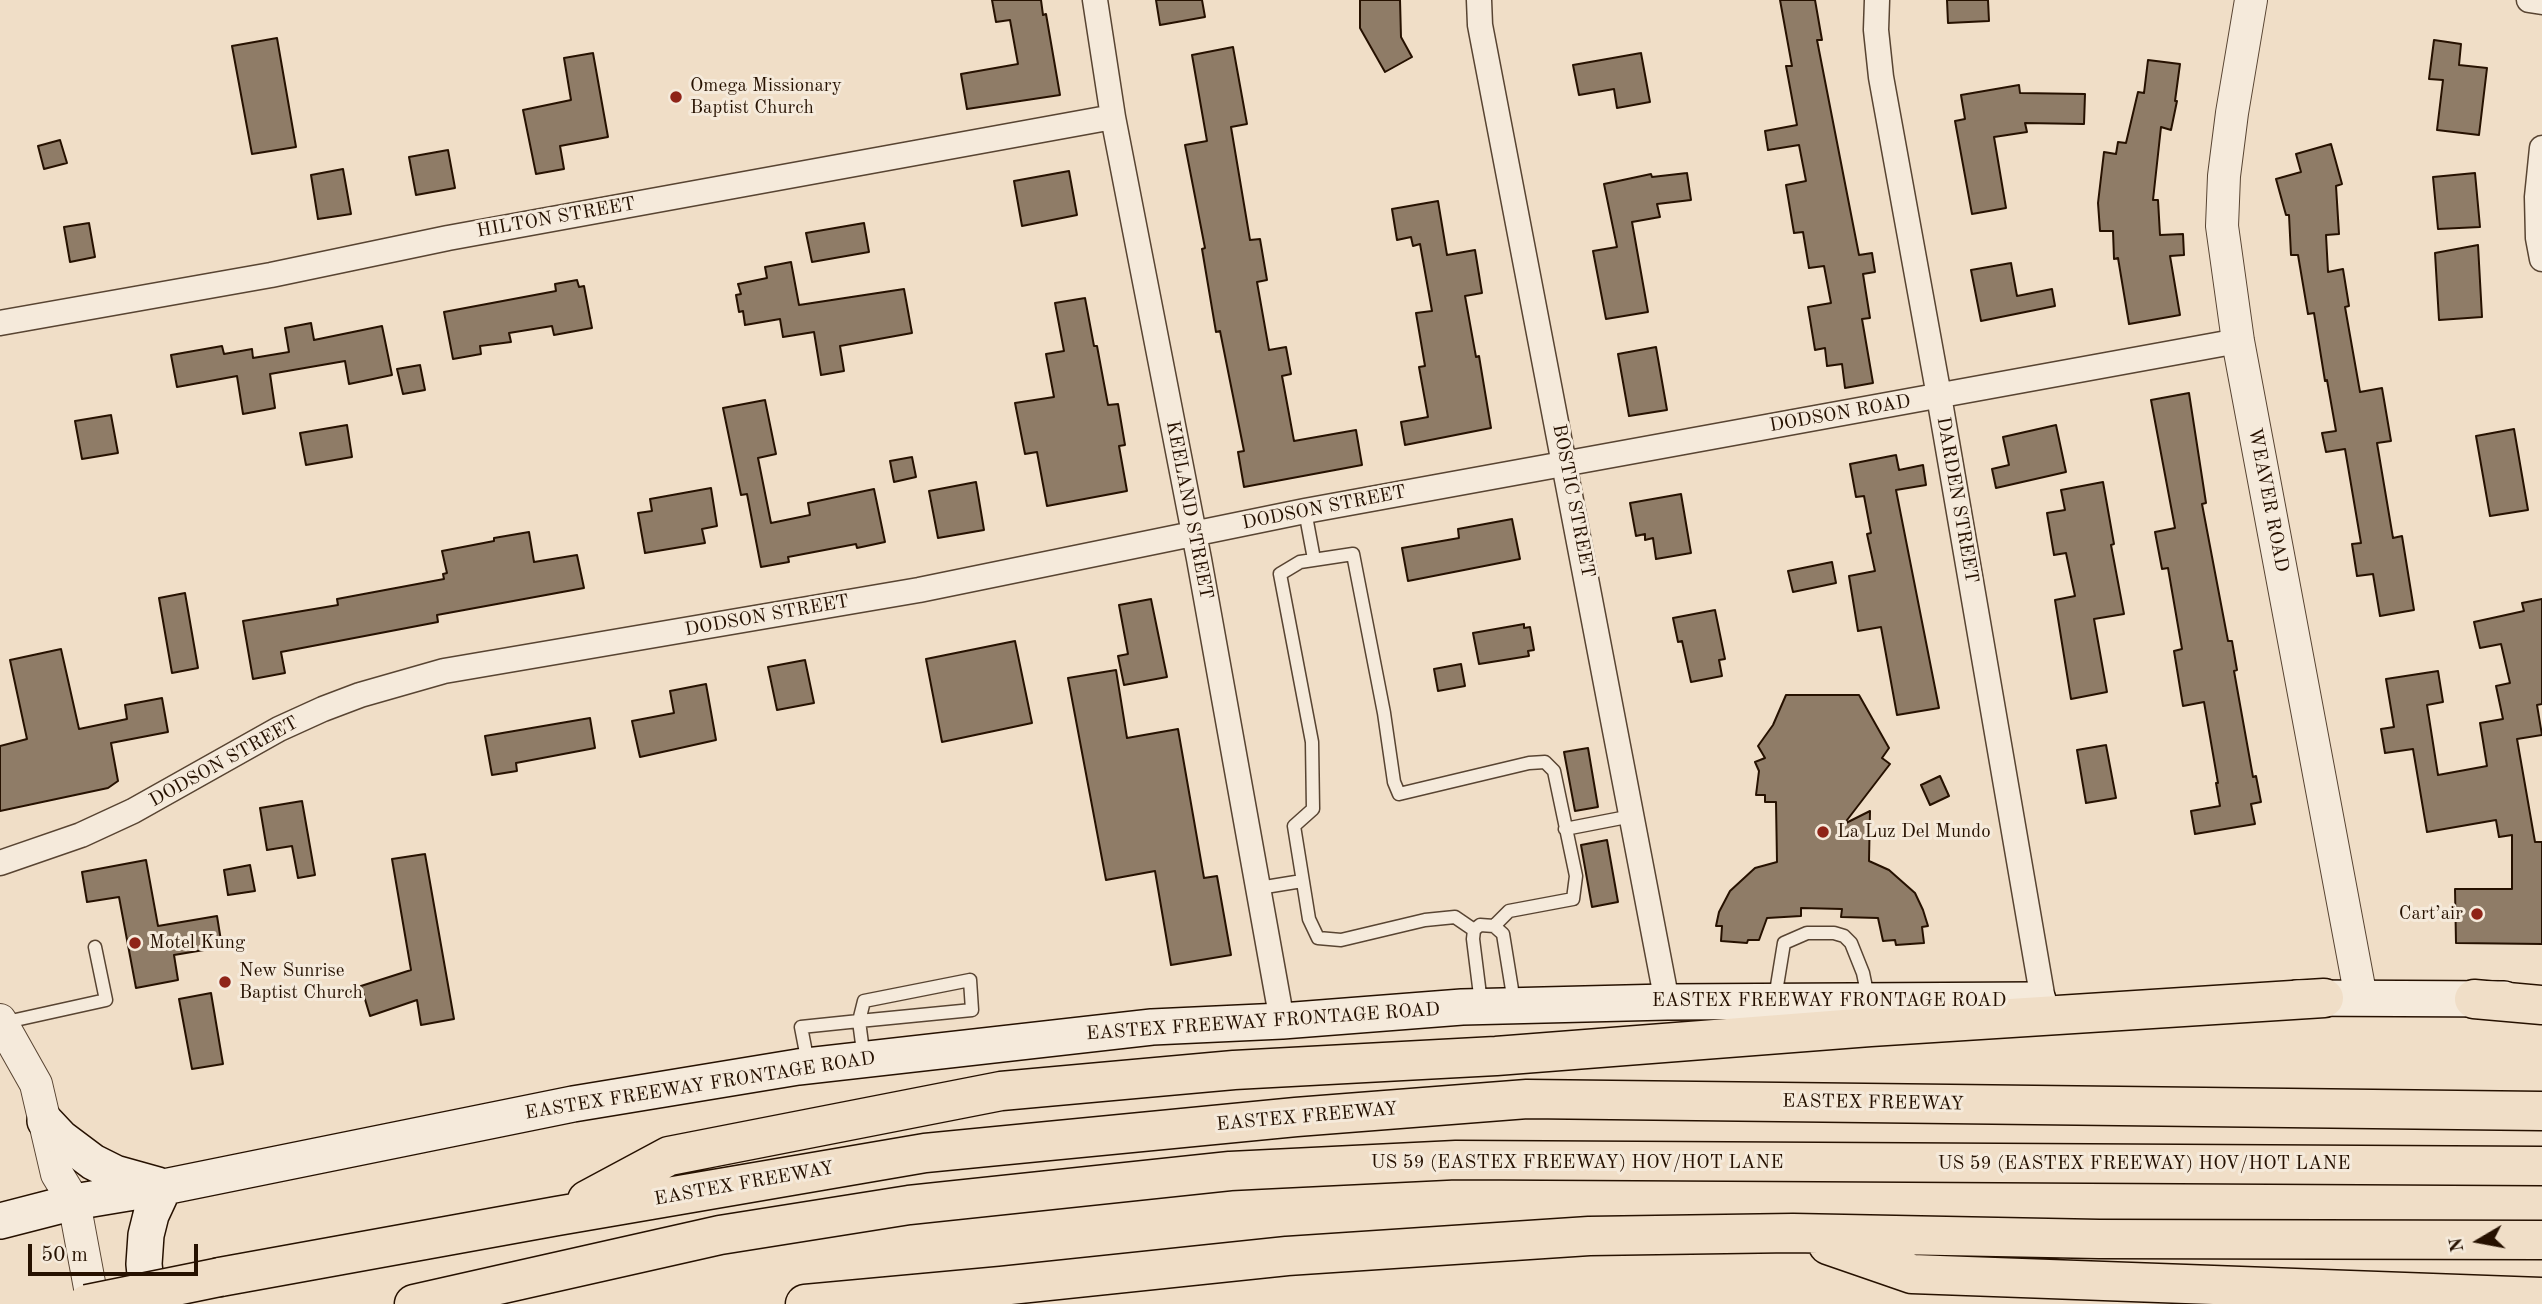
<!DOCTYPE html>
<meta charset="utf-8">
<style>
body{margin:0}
#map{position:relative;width:2542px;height:1304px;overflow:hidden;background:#f0dec7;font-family:"Old Standard TT",serif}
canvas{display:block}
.north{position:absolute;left:2444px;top:1206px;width:70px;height:70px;-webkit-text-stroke:5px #f5eadb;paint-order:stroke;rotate:260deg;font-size:19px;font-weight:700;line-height:28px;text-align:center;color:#261100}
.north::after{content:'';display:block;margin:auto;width:24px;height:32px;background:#261100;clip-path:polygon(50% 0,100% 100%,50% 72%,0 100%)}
.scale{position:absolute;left:28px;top:1244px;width:170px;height:32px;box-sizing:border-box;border:4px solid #261100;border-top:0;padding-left:9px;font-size:21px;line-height:24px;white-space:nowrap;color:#261100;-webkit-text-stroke:5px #f5eadb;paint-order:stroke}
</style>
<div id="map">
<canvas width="2542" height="1304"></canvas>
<div class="north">N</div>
<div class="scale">50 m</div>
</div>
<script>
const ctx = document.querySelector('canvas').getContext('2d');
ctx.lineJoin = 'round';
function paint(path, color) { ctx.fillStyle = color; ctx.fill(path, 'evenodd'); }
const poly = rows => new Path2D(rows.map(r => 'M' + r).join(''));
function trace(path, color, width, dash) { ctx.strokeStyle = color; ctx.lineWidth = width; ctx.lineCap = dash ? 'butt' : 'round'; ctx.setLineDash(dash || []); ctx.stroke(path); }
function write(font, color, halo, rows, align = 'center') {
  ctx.font = font + ' "Old Standard TT",serif'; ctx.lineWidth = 6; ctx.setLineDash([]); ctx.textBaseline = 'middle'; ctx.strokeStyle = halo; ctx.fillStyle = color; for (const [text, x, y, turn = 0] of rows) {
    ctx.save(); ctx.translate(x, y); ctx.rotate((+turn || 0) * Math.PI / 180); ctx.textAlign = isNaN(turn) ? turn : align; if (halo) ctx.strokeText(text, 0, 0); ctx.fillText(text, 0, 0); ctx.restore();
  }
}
const building = poly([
 [992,0,1041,0,1043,15,1046,14,1060,95,967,109,961,74,1018,64,1010,20,996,22,992,0],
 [1156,0,1202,0,1205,17,1160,25,1156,0],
 [1360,0,1400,0,1401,37,1412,57,1385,72,1360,28,1360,0],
 [1780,0,1815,0,1822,40,1817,40,1859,255,1872,253,1875,272,1863,274,1870,318,1862,319,1873,383,1845,388,1842,364,1827,366,1825,348,1815,350,1808,307,1831,303,1824,266,1809,268,1803,232,1794,233,1786,185,1806,181,1799,145,1768,150,1765,131,1797,125,1786,66,1792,66,1780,0],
 [1947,0,1988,0,1989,21,1948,23,1947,0],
 [277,38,296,147,252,154,232,46,277,38],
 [2434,40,2461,44,2459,65,2487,68,2479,135,2437,130,2443,80,2429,79,2434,40],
 [1233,47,1247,124,1231,127,1250,240,1260,239,1267,280,1257,282,1269,350,1286,347,1291,374,1282,376,1294,441,1356,430,1362,465,1244,487,1238,452,1244,451,1220,331,1216,332,1202,249,1205,248,1185,145,1207,141,1192,55,1233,47],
 [593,53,608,137,560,146,564,169,536,174,523,110,571,100,564,58,593,53],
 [1641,53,1650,102,1617,108,1614,89,1579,95,1573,65,1641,53],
 [2148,60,2180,64,2175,101,2177,101,2171,130,2161,127,2153,200,2158,200,2160,235,2183,234,2184,255,2170,256,2180,315,2129,324,2118,258,2114,259,2113,231,2100,231,2098,203,2104,152,2116,154,2118,142,2126,143,2138,92,2144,93,2148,60],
 [2019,85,2020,93,2085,94,2084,124,2025,123,2027,132,1994,137,2006,208,1972,214,1955,121,1965,119,1961,95,2019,85],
 [60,140,67,163,44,169,38,146,60,140],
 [2331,144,2342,184,2336,186,2339,234,2326,235,2328,272,2343,269,2349,306,2345,307,2360,392,2382,388,2391,441,2377,443,2393,538,2402,536,2414,610,2380,616,2373,574,2357,576,2352,544,2361,543,2345,449,2326,452,2322,433,2336,431,2327,380,2325,381,2314,313,2308,314,2298,255,2291,255,2289,215,2286,215,2276,179,2301,172,2296,154,2331,144],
 [448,150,455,188,416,195,409,157,448,150],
 [343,169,351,214,318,219,311,175,343,169],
 [1069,171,1077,215,1022,226,1014,181,1069,171],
 [1687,173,1691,200,1657,204,1660,217,1632,222,1648,312,1606,319,1593,251,1617,247,1604,184,1651,174,1652,177,1687,173],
 [2475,173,2480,227,2438,229,2433,177,2475,173],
 [1438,201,1447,255,1475,250,1482,293,1465,296,1476,357,1479,356,1491,428,1405,445,1401,422,1428,417,1419,367,1425,366,1416,313,1432,311,1420,244,1413,246,1411,237,1397,240,1392,209,1438,201],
 [89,223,95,257,70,262,64,227,89,223],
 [864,223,869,252,812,262,806,233,864,223],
 [2478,245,2482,317,2439,320,2435,253,2478,245],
 [791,262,799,305,904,289,912,333,840,346,844,371,821,375,814,332,783,337,780,319,745,325,743,311,739,312,736,295,741,294,738,284,767,278,765,267,791,262],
 [2011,263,2017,296,2052,289,2055,306,1981,321,1971,270,2011,263],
 [577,280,579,287,584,286,592,328,554,335,552,326,509,333,511,342,480,346,481,354,453,359,444,312,556,291,555,284,577,280],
 [1085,298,1094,346,1097,346,1108,405,1118,404,1125,445,1119,446,1127,491,1047,506,1037,452,1025,454,1015,403,1054,397,1046,354,1064,351,1055,303,1085,298],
 [311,323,314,340,382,326,392,375,349,384,345,361,270,374,275,408,243,414,237,376,177,387,171,355,222,346,224,354,252,349,253,358,289,352,285,328,311,323],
 [1656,347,1667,410,1629,416,1618,354,1656,347],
 [420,365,425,390,403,394,397,369,420,365],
 [2189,393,2206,503,2202,504,2228,641,2232,641,2237,670,2234,671,2253,777,2256,776,2261,802,2251,804,2255,824,2195,834,2191,811,2220,806,2216,783,2218,783,2204,702,2183,706,2174,651,2182,649,2168,568,2162,569,2155,532,2175,528,2151,400,2189,393],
 [765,400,776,454,758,458,771,523,810,515,808,503,874,489,885,542,857,548,856,544,788,557,789,562,761,567,747,494,741,495,723,408,765,400],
 [111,415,118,453,82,459,75,421,111,415],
 [347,425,352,457,306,465,300,433,347,425],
 [2056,425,2066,472,1996,488,1992,469,2009,465,2003,437,2056,425],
 [2514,429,2528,510,2490,516,2476,436,2514,429],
 [1896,455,1899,470,1923,465,1926,485,1896,490,1939,708,1897,715,1881,627,1858,631,1849,576,1875,571,1867,534,1871,533,1864,496,1856,497,1850,464,1896,455],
 [912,457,916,477,894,482,890,461,912,457],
 [976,482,984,530,938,538,929,491,976,482],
 [2103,482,2114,544,2111,545,2124,614,2094,619,2107,692,2071,699,2055,600,2075,596,2066,553,2054,555,2047,513,2065,510,2061,490,2103,482],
 [711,488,717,526,702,529,705,543,645,553,638,513,652,511,650,499,711,488],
 [1681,494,1691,553,1656,559,1653,538,1645,540,1645,534,1636,536,1630,503,1681,494],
 [1512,519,1520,559,1408,581,1402,548,1459,538,1458,529,1512,519],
 [529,532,534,562,577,555,584,588,437,615,438,622,281,652,285,673,253,679,243,621,338,605,337,599,444,579,443,574,447,573,442,551,494,541,494,538,529,532],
 [1832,562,1836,583,1793,592,1788,571,1832,562],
 [185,593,198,668,172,673,159,598,185,593],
 [1151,599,1167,677,1124,685,1118,656,1128,654,1119,605,1151,599],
 [2542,599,2542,704,2537,705,2542,735,2517,739,2535,842,2542,842,2542,944,2456,943,2455,889,2512,889,2512,835,2499,837,2496,820,2427,832,2413,749,2385,753,2381,729,2394,727,2386,679,2438,671,2443,702,2427,705,2438,775,2487,766,2480,723,2503,719,2496,686,2510,683,2501,644,2480,648,2474,622,2524,611,2522,603,2542,599],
 [1715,610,1725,659,1719,660,1722,676,1691,682,1682,641,1678,642,1673,618,1715,610],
 [1524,624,1524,628,1530,627,1534,650,1528,651,1529,656,1479,664,1473,633,1524,624],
 [1015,641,1032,723,942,742,926,659,1015,641],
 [61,649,79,729,127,719,125,705,162,698,168,732,111,743,118,781,108,788,0,811,0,746,27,739,10,660,61,649],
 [805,660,814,703,777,710,768,667,805,660],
 [1461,664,1465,686,1438,691,1434,669,1461,664],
 [1116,670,1127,738,1178,729,1204,878,1217,876,1231,955,1171,965,1155,871,1106,880,1068,678,1116,670],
 [706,684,716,740,640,757,632,721,674,713,670,691,706,684],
 [1786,695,1859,695,1889,748,1882,758,1890,764,1844,824,1870,811,1869,861,1889,870,1915,893,1923,910,1928,926,1922,927,1924,943,1896,945,1895,940,1883,941,1878,918,1841,917,1842,909,1801,908,1801,916,1767,918,1759,940,1748,940,1747,943,1721,941,1722,926,1716,926,1719,912,1730,891,1755,868,1777,862,1776,802,1765,802,1765,795,1756,795,1759,771,1755,762,1765,758,1758,746,1773,725,1786,695],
 [590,718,595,748,516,763,517,771,492,775,485,736,590,718],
 [2106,745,2116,798,2086,803,2077,750,2106,745],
 [1588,748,1598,807,1575,811,1564,752,1588,748],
 [1940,776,1949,796,1930,805,1921,785,1940,776],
 [302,801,315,875,298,878,292,846,267,850,260,808,302,801],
 [1607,840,1618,902,1592,907,1581,845,1607,840],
 [425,854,454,1019,421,1025,417,1000,370,1016,361,986,411,970,392,859,425,854],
 [146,860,158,926,217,916,222,947,174,955,178,980,136,988,119,897,87,902,82,872,146,860],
 [250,865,255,891,228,895,224,870,250,865],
 [211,993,223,1064,192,1069,179,999,211,993]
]);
const service = poly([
 [1305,511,1314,559],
 [1565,829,1632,816],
 [1259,888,1302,881],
 [1494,926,1503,934,1514,1002],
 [1474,930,1480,925,1494,926,1509,911,1573,899,1576,876,1554,771,1545,762,1529,763,1399,794,1394,782,1384,713,1353,554,1300,562,1280,574,1312,742,1313,809,1294,826,1309,919,1318,938,1341,940,1425,920,1455,917,1474,930,1473,939,1481,1003],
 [1775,998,1784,943,1807,933,1834,933,1844,936,1851,943,1863,973,1868,997],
 [2,1023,106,1000,95,947],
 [808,1063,801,1027,859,1021,972,1010,970,980,864,1001,859,1021,864,1059]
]);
const minor = poly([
 [1095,0,1113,117,1199,559,1282,1021],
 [1479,0,1480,25,1667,1002],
 [1877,0,1876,30,1881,77,1939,396,2043,1000],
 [2529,0,2542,2],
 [2542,148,2537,197,2538,238,2542,259],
 [0,323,271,275,448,238,1113,117],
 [0,863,81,835,133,811,279,729,323,709,360,695,444,671,919,590,1305,511,2238,341]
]);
const tertiary = poly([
 [2251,0,2232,113,2224,176,2222,226,2238,341,2361,998],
 [0,1020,36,1084,57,1174,74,1202,93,1304]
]);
const secondary = poly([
 [2297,998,2504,999],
 [45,1121,61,1138,93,1162,115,1173,158,1185],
 [0,1221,74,1202,164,1187,573,1104,798,1067,1152,1027,1282,1021,1462,1007,1667,1002,2038,1000],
 [148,1304,144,1264,146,1235,151,1215,164,1187]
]);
const motorway = poly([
 [2474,999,2542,1005],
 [587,1200,669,1156,1001,1091,1234,1070,1496,1056,1870,1027,2324,998],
 [1828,1245,1912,1274,2542,1297],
 [220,1277,557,1216,925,1153,1296,1117,1527,1099,2542,1111],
 [414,1304,720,1235,909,1205,1230,1171,1456,1160,2542,1166],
 [805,1304,1001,1286,1287,1256,1589,1236,1793,1233,2099,1239,2542,1240]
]);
const motorwayBridge = poly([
 [87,1304,220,1277]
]);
const markers = [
 [676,97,7,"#8f2418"],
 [1823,832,7,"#8f2418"],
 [2477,914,7,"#8f2418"],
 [135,943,7,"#8f2418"],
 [225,982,7,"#8f2418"]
];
const poiNames = [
 ["Omega Missionary",690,86],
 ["Baptist Church",690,108],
 ["La Luz Del Mundo",1837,832],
 ["Cart’air",2463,914,"right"],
 ["Motel Kung",149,943],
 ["New Sunrise",239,971],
 ["Baptist Church",239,993]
];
const streetNames = [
 ["HILTON STREET",556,218,-10],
 ["DODSON ROAD",1840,414,-10],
 ["DARDEN STREET",1957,500,80],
 ["WEAVER ROAD",2268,500,79],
 ["BOSTIC STREET",1573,501,79],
 ["DODSON STREET",1324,508,-11],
 ["KEELAND STREET",1189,510,79],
 ["DODSON STREET",767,616,-10],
 ["DODSON STREET",224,762,-29],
 ["EASTEX FREEWAY FRONTAGE ROAD",1829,1001],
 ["EASTEX FREEWAY FRONTAGE ROAD",1263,1022,-4],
 ["EASTEX FREEWAY FRONTAGE ROAD",700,1086,-9],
 ["EASTEX FREEWAY",1873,1103,1],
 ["EASTEX FREEWAY",1307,1117,-5],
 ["US 59 (EASTEX FREEWAY) HOV/HOT LANE",1577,1163],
 ["US 59 (EASTEX FREEWAY) HOV/HOT LANE",2144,1164],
 ["EASTEX FREEWAY",744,1184,-10]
];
paint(building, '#8f7c67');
trace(building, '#261100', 2);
trace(service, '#584432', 15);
trace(minor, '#584432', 27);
trace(tertiary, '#584432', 34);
trace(secondary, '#261100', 38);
trace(motorway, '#261100', 41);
trace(service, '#f5eadb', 12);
trace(minor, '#f5eadb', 24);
trace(tertiary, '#f5eadb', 32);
trace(secondary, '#f5eadb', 35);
trace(motorway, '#f0dec7', 38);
trace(motorwayBridge, '#261100', 41, []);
trace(motorwayBridge, '#f0dec7', 38);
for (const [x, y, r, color] of markers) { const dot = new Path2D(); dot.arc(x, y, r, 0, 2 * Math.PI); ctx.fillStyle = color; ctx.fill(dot); trace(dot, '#f5eadb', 2.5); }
write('19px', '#261100', '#f5eadb', poiNames, 'left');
write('19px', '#261100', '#f5eadb', streetNames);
</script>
